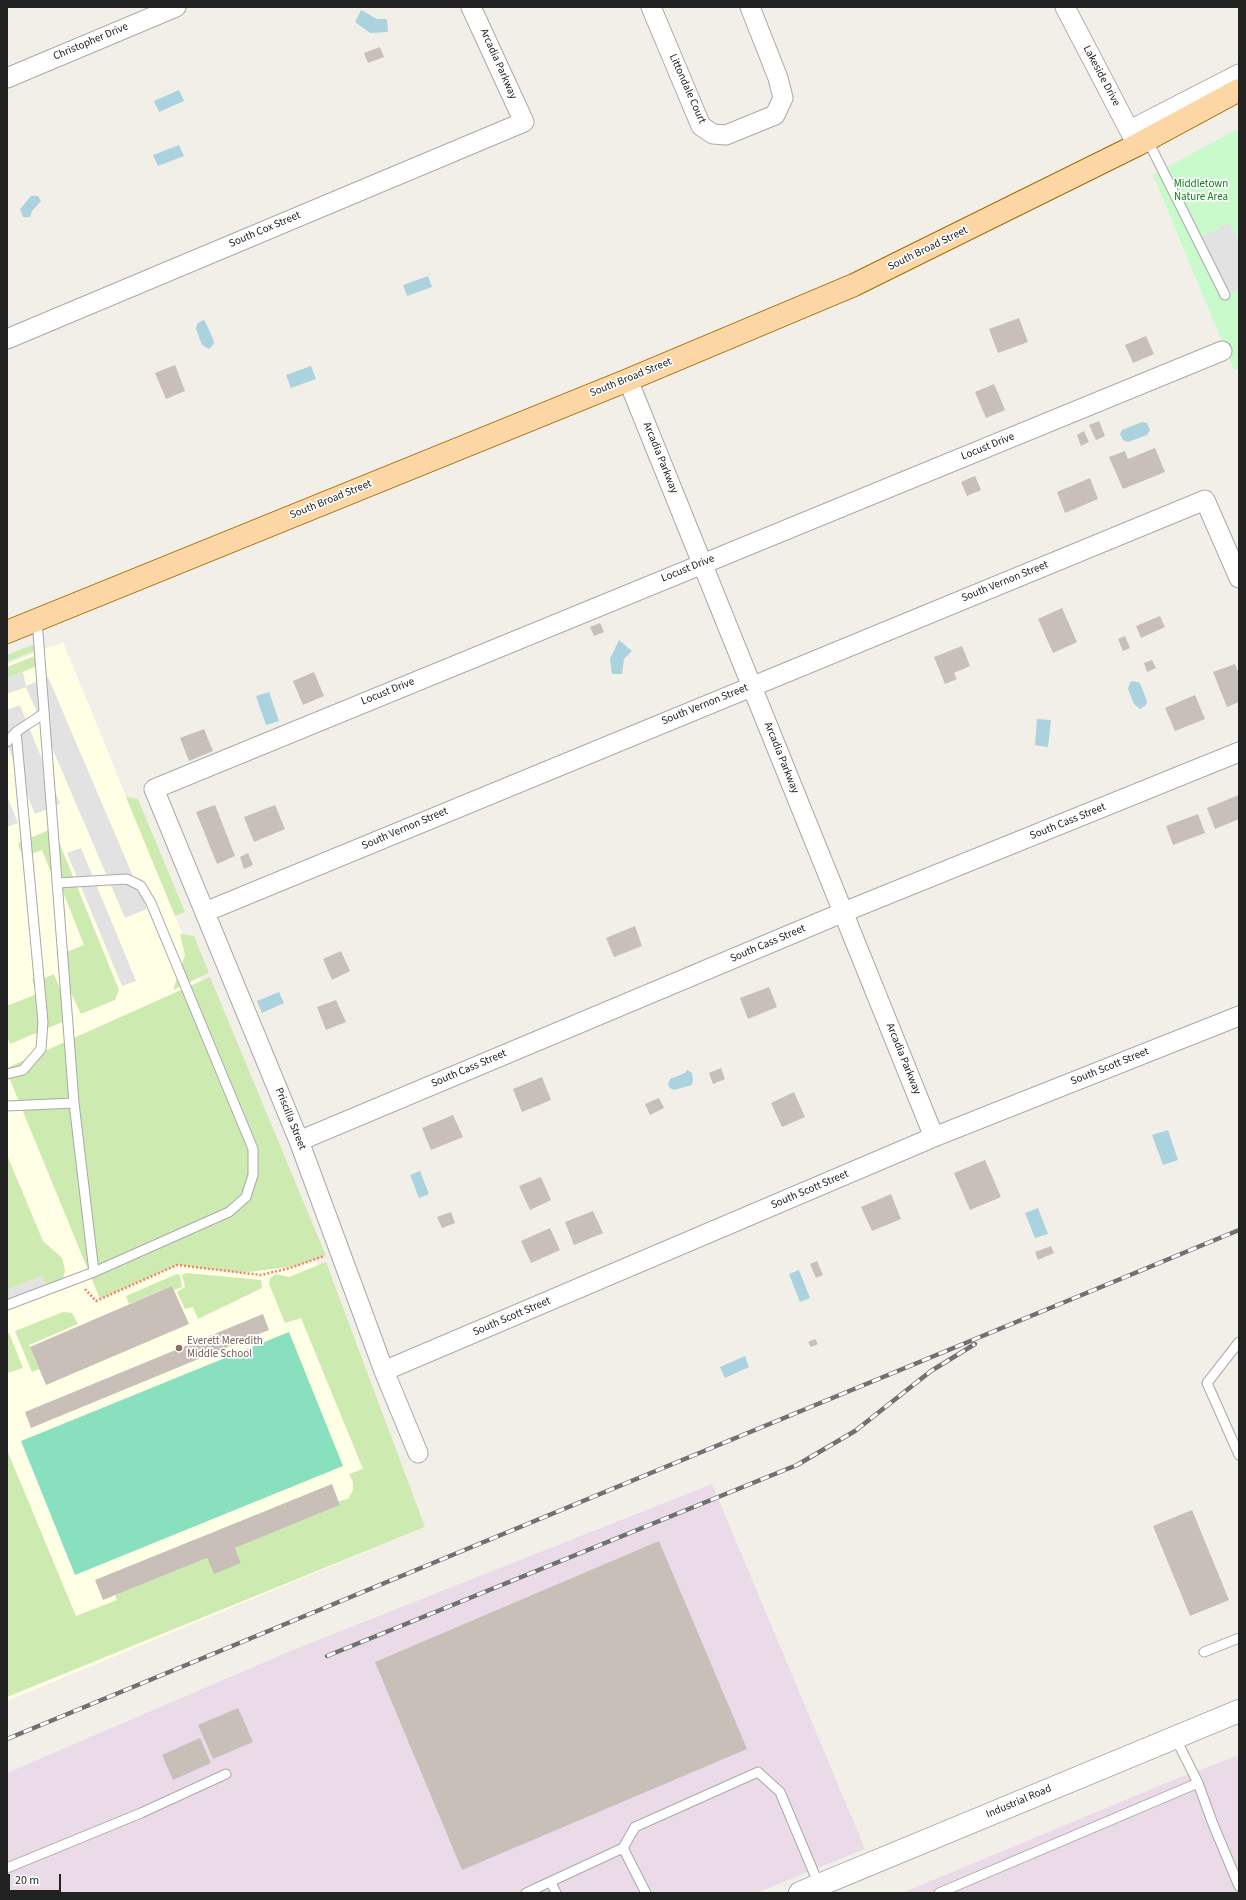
<!DOCTYPE html>
<style>
body{margin:0}
#map{position:relative;width:1246px;height:1900px;overflow:hidden;background:#f2efe9;font-family:"Source Sans 3",sans-serif}
canvas{display:block}
.frame{position:absolute;inset:0;border:8px solid #222;pointer-events:none}
.scale{position:absolute;left:8px;top:1874px;width:53px;height:18px;box-sizing:border-box;border:2px solid #222;border-top:0;padding-left:5px;font-size:12px;line-height:14px;white-space:nowrap;color:#222;-webkit-text-stroke:3px #fff;paint-order:stroke}
</style>
<div id="map">
<canvas width="1246" height="1900"></canvas>
<div class="frame"></div>
<div class="scale">20 m</div>
</div>
<script>
const ctx = document.querySelector('canvas').getContext('2d');
ctx.lineJoin = 'round';
function paint(path, color) { ctx.fillStyle = color; ctx.fill(path, 'evenodd'); }
const poly = rows => new Path2D(rows.map(r => 'M' + r).join(''));
function trace(path, color, width, dash) { ctx.strokeStyle = color; ctx.lineWidth = width; ctx.lineCap = dash ? 'butt' : 'round'; ctx.setLineDash(dash || []); ctx.stroke(path); }
function write(font, color, halo, rows, align = 'center') {
  ctx.font = font + ' "Source Sans 3",sans-serif'; ctx.lineWidth = 3.5; ctx.setLineDash([]); ctx.textBaseline = 'middle'; ctx.strokeStyle = halo; ctx.fillStyle = color; for (const [text, x, y, turn = 0] of rows) {
    ctx.save(); ctx.translate(x, y); ctx.rotate((+turn || 0) * Math.PI / 180); ctx.textAlign = isNaN(turn) ? turn : align; if (halo) ctx.strokeText(text, 0, 0); ctx.fillText(text, 0, 0); ctx.restore();
  }
}
const industrial = poly([
 [712,1484,865,1849,756,1893,7,1893,7,1773,293,1650],
 [1239,1755,1239,1893,902,1893,1166,1783]
]);
const education = poly([
 [63,642,425,1527,7,1701,7,664]
]);
const grass = poly([
 [32,645,39,649,7,662,7,655],
 [42,653,40,665,7,678,7,667],
 [126,797,138,799,185,912,175,916],
 [49,830,55,832,119,990,115,1000,81,1014,61,972,69,969,64,953,84,945,54,869,50,870,42,850,23,857,18,845,20,842],
 [180,934,194,936,209,973,173,990,185,955],
 [43,974,45,978,54,974,72,1018,10,1044,7,1036,7,1002,9,1005,37,994,32,979],
 [210,977,326,1256,296,1266,241,1273,177,1265,100,1299,8,1075,9,1067],
 [7,1155,43,1241,62,1258,65,1270,62,1283,48,1289,42,1276,7,1290],
 [326,1262,425,1527,7,1697,7,1450,76,1616,117,1600,115,1595,207,1558,214,1573,241,1563,235,1548,340,1505,339,1501,348,1499,353,1490,353,1482,349,1474,363,1469,301,1318,285,1323,269,1284,270,1278,276,1274,289,1277],
 [187,1273,261,1280,262,1288,198,1319,193,1307,185,1309,177,1292,185,1287,182,1275],
 [177,1274,180,1275,182,1287,174,1290,172,1286,129,1304,126,1296],
 [63,1312,72,1313,78,1324,29,1345,39,1369,32,1372,15,1331],
 [9,1333,23,1368,7,1373,7,1334]
]);
const park = poly([
 [1239,128,1239,369,1234,370,1153,175]
]);
const pitch = poly([
 [289,1332,343,1466,75,1575,21,1441]
]);
const parking = poly([
 [1229,223,1239,242,1239,289,1229,294,1200,238],
 [23,672,26,686,48,677,147,909,125,918,26,687,7,694,7,678],
 [20,705,60,804,35,814,7,744,7,710],
 [7,796,18,823,7,827],
 [81,848,136,981,122,986,67,853],
 [42,1276,48,1289,7,1306,7,1290]
]);
const water = poly([
 [361,10,377,19,387,19,388,32,370,33,355,22],
 [179,90,184,101,159,112,154,101],
 [179,145,184,156,158,166,153,155],
 [31,196,38,196,41,201,32,211,30,217,23,217,20,209],
 [428,276,432,287,407,296,403,285],
 [203,320,205,321,213,339,214,344,209,349,202,345,196,329,197,324],
 [311,366,316,379,291,388,286,375],
 [1142,422,1147,423,1150,430,1147,435,1128,442,1123,440,1120,434,1122,430],
 [619,640,632,651,624,659,622,674,612,674,610,659],
 [1133,681,1140,683,1147,701,1146,705,1140,709,1134,704,1128,689,1130,682],
 [269,692,279,721,266,725,256,696],
 [1037,719,1051,720,1048,747,1035,745],
 [279,992,284,1003,262,1013,257,1001],
 [687,1070,692,1073,693,1080,692,1085,674,1090,670,1088,668,1084,670,1079,685,1073],
 [1168,1130,1178,1160,1163,1165,1152,1135],
 [420,1171,429,1194,419,1198,410,1175],
 [1038,1208,1048,1234,1035,1238,1025,1213],
 [799,1270,810,1298,800,1302,789,1274],
 [745,1356,749,1367,725,1378,720,1367]
]);
const building = poly([
 [380,47,384,57,368,63,364,53],
 [1019,318,1028,342,998,353,989,329],
 [1146,336,1154,354,1133,363,1125,345],
 [175,365,185,391,166,399,155,373],
 [994,384,1005,410,986,418,975,392],
 [1099,421,1105,436,1096,440,1089,425],
 [1084,431,1089,442,1081,446,1077,435],
 [1155,448,1165,472,1123,489,1109,457,1125,451,1128,459],
 [975,476,981,490,967,496,961,482],
 [1090,478,1098,499,1065,513,1057,492],
 [1062,608,1077,642,1053,653,1038,619],
 [1160,616,1165,627,1141,638,1136,626],
 [600,623,604,632,594,636,590,627],
 [1125,636,1130,648,1123,651,1118,639],
 [962,646,970,666,954,673,957,679,945,684,934,657],
 [1152,660,1156,668,1147,672,1144,663],
 [1235,664,1239,674,1239,702,1227,707,1213,672],
 [314,672,324,696,303,705,293,681],
 [1195,695,1205,719,1175,731,1165,708],
 [204,729,213,751,189,761,180,738],
 [1239,795,1239,819,1215,829,1207,808],
 [215,805,235,856,217,864,196,812],
 [275,805,285,829,254,842,244,817],
 [1198,814,1205,833,1173,845,1166,826],
 [248,853,253,865,244,869,240,857],
 [635,926,642,946,614,957,606,938],
 [341,951,350,971,332,980,323,959],
 [769,987,777,1007,748,1019,740,998],
 [336,1000,346,1022,326,1030,317,1007],
 [721,1068,725,1079,713,1084,709,1073],
 [542,1077,551,1100,522,1112,513,1089],
 [794,1092,805,1117,782,1127,771,1103],
 [659,1098,664,1108,650,1115,645,1104],
 [453,1115,463,1137,431,1150,422,1128],
 [985,1160,1001,1197,970,1210,954,1173],
 [541,1177,551,1200,530,1210,519,1186],
 [891,1194,901,1219,872,1231,861,1207],
 [593,1211,603,1233,574,1245,565,1222],
 [451,1212,455,1223,442,1228,437,1217],
 [550,1228,560,1250,531,1263,521,1241],
 [1051,1246,1054,1253,1038,1260,1035,1252],
 [817,1261,823,1275,816,1278,810,1264],
 [172,1286,189,1324,46,1385,30,1347],
 [263,1314,269,1330,31,1428,25,1412],
 [815,1339,818,1344,811,1347,808,1342],
 [332,1484,340,1505,235,1548,241,1563,214,1574,207,1558,103,1600,95,1580],
 [1192,1510,1229,1600,1190,1616,1153,1526],
 [659,1541,747,1749,462,1870,375,1662],
 [238,1708,253,1742,213,1759,198,1725],
 [200,1738,211,1763,173,1780,162,1755]
]);
const path = poly([
 [85,1289,96,1301,177,1265,261,1275,290,1268,324,1256]
]);
const service = poly([
 [1147,139,1225,295],
 [7,742,16,732,43,714],
 [57,883,127,879,141,886,151,903,253,1149,253,1175,246,1197,229,1212,94,1272],
 [7,1074,23,1070,41,1049,43,1022,16,732],
 [7,1106,74,1103,37,620],
 [7,1305,94,1272,74,1103],
 [1239,1342,1207,1383,1239,1455],
 [1204,1652,1239,1638],
 [1175,1737,1198,1783,1213,1824,1239,1886],
 [623,1848,646,1893],
 [7,1868,141,1813,226,1774],
 [551,1882,556,1893],
 [526,1893,623,1848,635,1827,758,1772,780,1792,819,1885],
 [939,1893,1198,1783]
]);
const minor = poly([
 [651,7,701,126,713,134,726,135,775,115,783,98,778,78,750,7],
 [1065,7,1137,145],
 [7,78,176,7],
 [1130,130,1239,74],
 [7,339,524,122,471,7],
 [628,380,934,1137],
 [205,912,1205,500,1239,578],
 [299,1141,844,912,1239,752],
 [384,1371,934,1137,1239,1016],
 [418,1453,384,1371,299,1141,154,789,1222,351]
]);
const tertiary = poly([
 [800,1893,1239,1711]
]);
const primary = poly([
 [7,632,628,380,854,285,1137,145,1239,90]
]);
const rail = poly([
 [327,1656,797,1465,855,1431,931,1371,975,1344],
 [7,1739,1239,1230]
]);
const markers = [
 [179,1348,4,"#8d6e63"]
];
const streetNames = [
 ["Christopher Drive",91,42,-23],
 ["Arcadia Parkway",498,64,66],
 ["Lakeside Drive",1101,76,62],
 ["Littondale Court",687,89,66],
 ["South Cox Street",265,230,-23],
 ["South Broad Street",928,249,-26],
 ["South Broad Street",631,378,-22],
 ["Locust Drive",988,447,-22],
 ["Arcadia Parkway",660,458,68],
 ["South Broad Street",331,500,-22],
 ["Locust Drive",688,569,-22],
 ["South Vernon Street",1005,582,-22],
 ["Locust Drive",388,692,-22],
 ["South Vernon Street",705,705,-22],
 ["Arcadia Parkway",781,758,68],
 ["South Cass Street",1068,822,-22],
 ["South Vernon Street",405,829,-23],
 ["South Cass Street",768,944,-23],
 ["Arcadia Parkway",903,1059,68],
 ["South Scott Street",1110,1067,-22],
 ["South Cass Street",469,1069,-23],
 ["Priscilla Street",290,1119,68],
 ["South Scott Street",810,1190,-23],
 ["South Scott Street",512,1317,-23],
 ["Industrial Road",1019,1802,-23]
];
const parkNames = [
 ["Middletown",1201,185],
 ["Nature Area",1201,198]
];
const educationNames = [
 ["Everett Meredith",187,1342],
 ["Middle School",187,1355]
];
paint(industrial, '#ebdbe8');
paint(education, '#ffffe5');
paint(grass, '#cdebb0');
paint(park, '#c8facc');
paint(pitch, '#88e0be');
paint(parking, '#e2e2e2');
paint(water, '#aad3df');
paint(building, '#c7bfb8');
trace(service, '#a9a9a9', 11);
trace(minor, '#a9a9a9', 21);
trace(tertiary, '#a9a9a9', 24);
trace(primary, '#a06b00', 24);
trace(path, '#fa8072', 2.5, [2, 2]);
trace(service, '#fff', 9);
trace(minor, '#fff', 19);
trace(tertiary, '#fff', 22);
trace(primary, '#fcd6a4', 22);
trace(rail, '#707070', 4.5);
trace(rail, '#fff', 3, [9]);
for (const [x, y, r, color] of markers) { const dot = new Path2D(); dot.arc(x, y, r, 0, 2 * Math.PI); ctx.fillStyle = color; ctx.fill(dot); trace(dot, '#fff', 1.5); }
write('11px', '#222', '#fff', streetNames);
write('11px', '#0c8416', '#fff', parkNames);
write('11px', '#785e54', '#fff', educationNames, 'left');
</script>
